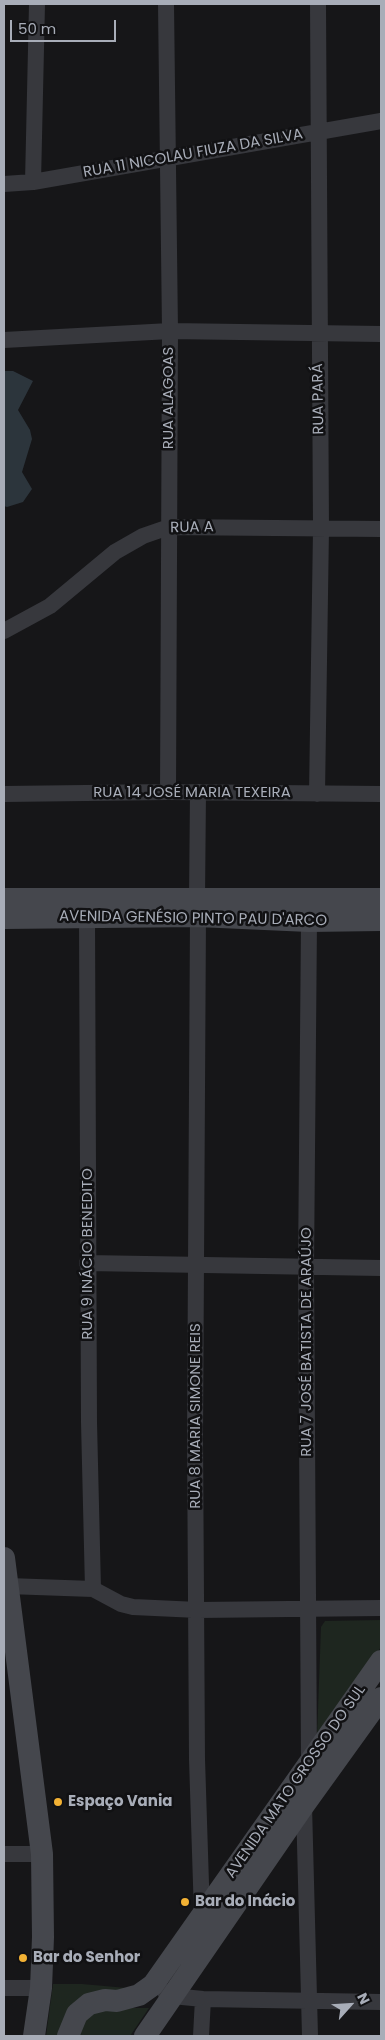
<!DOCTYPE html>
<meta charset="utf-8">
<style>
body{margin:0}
#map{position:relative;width:385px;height:2040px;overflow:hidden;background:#161618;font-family:Poppins,sans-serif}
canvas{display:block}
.frame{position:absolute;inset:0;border:5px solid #a8adb8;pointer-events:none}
.north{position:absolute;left:325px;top:1980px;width:50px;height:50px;-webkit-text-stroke:4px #111113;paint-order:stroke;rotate:64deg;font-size:14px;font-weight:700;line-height:20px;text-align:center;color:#a8adb8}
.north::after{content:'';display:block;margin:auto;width:18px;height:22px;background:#a8adb8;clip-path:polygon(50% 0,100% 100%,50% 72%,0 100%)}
.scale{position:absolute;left:10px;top:20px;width:106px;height:22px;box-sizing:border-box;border:2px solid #a8adb8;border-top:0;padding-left:6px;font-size:15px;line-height:18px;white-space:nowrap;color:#a8adb8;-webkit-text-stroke:4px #111113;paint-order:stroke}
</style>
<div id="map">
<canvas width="385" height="2040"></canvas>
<div class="frame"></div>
<div class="north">N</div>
<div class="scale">50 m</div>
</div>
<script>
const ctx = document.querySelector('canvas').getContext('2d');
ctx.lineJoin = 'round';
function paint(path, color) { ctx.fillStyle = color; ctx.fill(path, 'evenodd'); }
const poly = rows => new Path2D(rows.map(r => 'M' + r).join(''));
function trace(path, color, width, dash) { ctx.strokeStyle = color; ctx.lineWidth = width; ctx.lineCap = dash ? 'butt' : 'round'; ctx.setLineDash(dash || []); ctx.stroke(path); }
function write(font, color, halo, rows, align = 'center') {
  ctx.font = font + ' Poppins,sans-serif'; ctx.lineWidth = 5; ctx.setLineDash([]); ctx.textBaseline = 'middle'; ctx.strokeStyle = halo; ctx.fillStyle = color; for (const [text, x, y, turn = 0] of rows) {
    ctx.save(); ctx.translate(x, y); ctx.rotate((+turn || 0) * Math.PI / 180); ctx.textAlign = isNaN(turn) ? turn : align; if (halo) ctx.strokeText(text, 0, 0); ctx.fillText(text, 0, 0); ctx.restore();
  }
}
const green = poly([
 [381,1620,381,1647,319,1738,317,1737,321,1627,325,1621],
 [53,1984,82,1984,127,1988,62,2036,46,2036],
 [96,2008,149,2008,130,2036,78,2036,82,2022]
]);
const water = poly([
 [4,371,13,371,33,381,18,410,30,430,32,439,22,472,32,489,23,502,7,507,4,506]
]);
const street = poly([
 [166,4,170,331,168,792],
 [33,182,37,4],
 [4,184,33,182,381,121],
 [4,340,170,331,381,334],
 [4,631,50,606,115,552,143,536,169,527,381,529],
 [4,794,168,792,381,794],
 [317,794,321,529,318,4],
 [197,899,198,792],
 [198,916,195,1437,197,1759,202,1915],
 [87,918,89,1422,93,1589],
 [309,921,306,1267,309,1763],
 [87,1263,381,1268],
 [8,1586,93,1589,121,1604,133,1607,198,1610,381,1608],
 [304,1805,310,2036],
 [4,1854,42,1854],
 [4,1988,41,1988],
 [165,1992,172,1996,203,1999,381,2002],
 [201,2036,203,1999]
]);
const secondary = poly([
 [4,899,381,899],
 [4,918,198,916,309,921,381,920],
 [4,1558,42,1854,43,1937,41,1988,34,2036],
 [68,2036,77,2014,89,2004,105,2000,117,2001,139,1995,153,1985,381,1661],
 [145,2036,304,1805,381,1698]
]);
const markers = [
 [58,1802,5,"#f2b134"],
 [185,1902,5,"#f2b134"],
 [23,1958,5,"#f2b134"]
];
const streetNames = [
 ["RUA 11 NICOLAU FIUZA DA SILVA",193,154,-10],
 ["RUA ALAGOAS",169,398,-90],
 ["RUA PARÁ",319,399,-91],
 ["RUA A",192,528,-1],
 ["RUA 14 JOSÉ MARIA TEXEIRA",192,793],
 ["AVENIDA GENÉSIO PINTO PAU D'ARCO",193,919,1],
 ["RUA 9 INÁCIO BENEDITO",88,1254,-90],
 ["RUA 7 JOSÉ BATISTA DE ARAÚJO",307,1342,-90],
 ["RUA 8 MARIA SIMONE REIS",196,1416,-90],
 ["AVENIDA MATO GROSSO DO SUL",296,1782,-55]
];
const poiNames = [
 ["Espaço Vania",68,1802],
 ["Bar do Inácio",195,1902],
 ["Bar do Senhor",33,1958]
];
paint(green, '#1e261f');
paint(water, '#2c353c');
trace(street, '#37383d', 16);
trace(secondary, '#45474d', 22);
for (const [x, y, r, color] of markers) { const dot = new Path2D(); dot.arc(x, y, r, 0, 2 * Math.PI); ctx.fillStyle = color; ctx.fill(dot); trace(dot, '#111113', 2); }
write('15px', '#a8adb8', '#111113', streetNames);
write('bold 15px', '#a8adb8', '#111113', poiNames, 'left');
</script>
